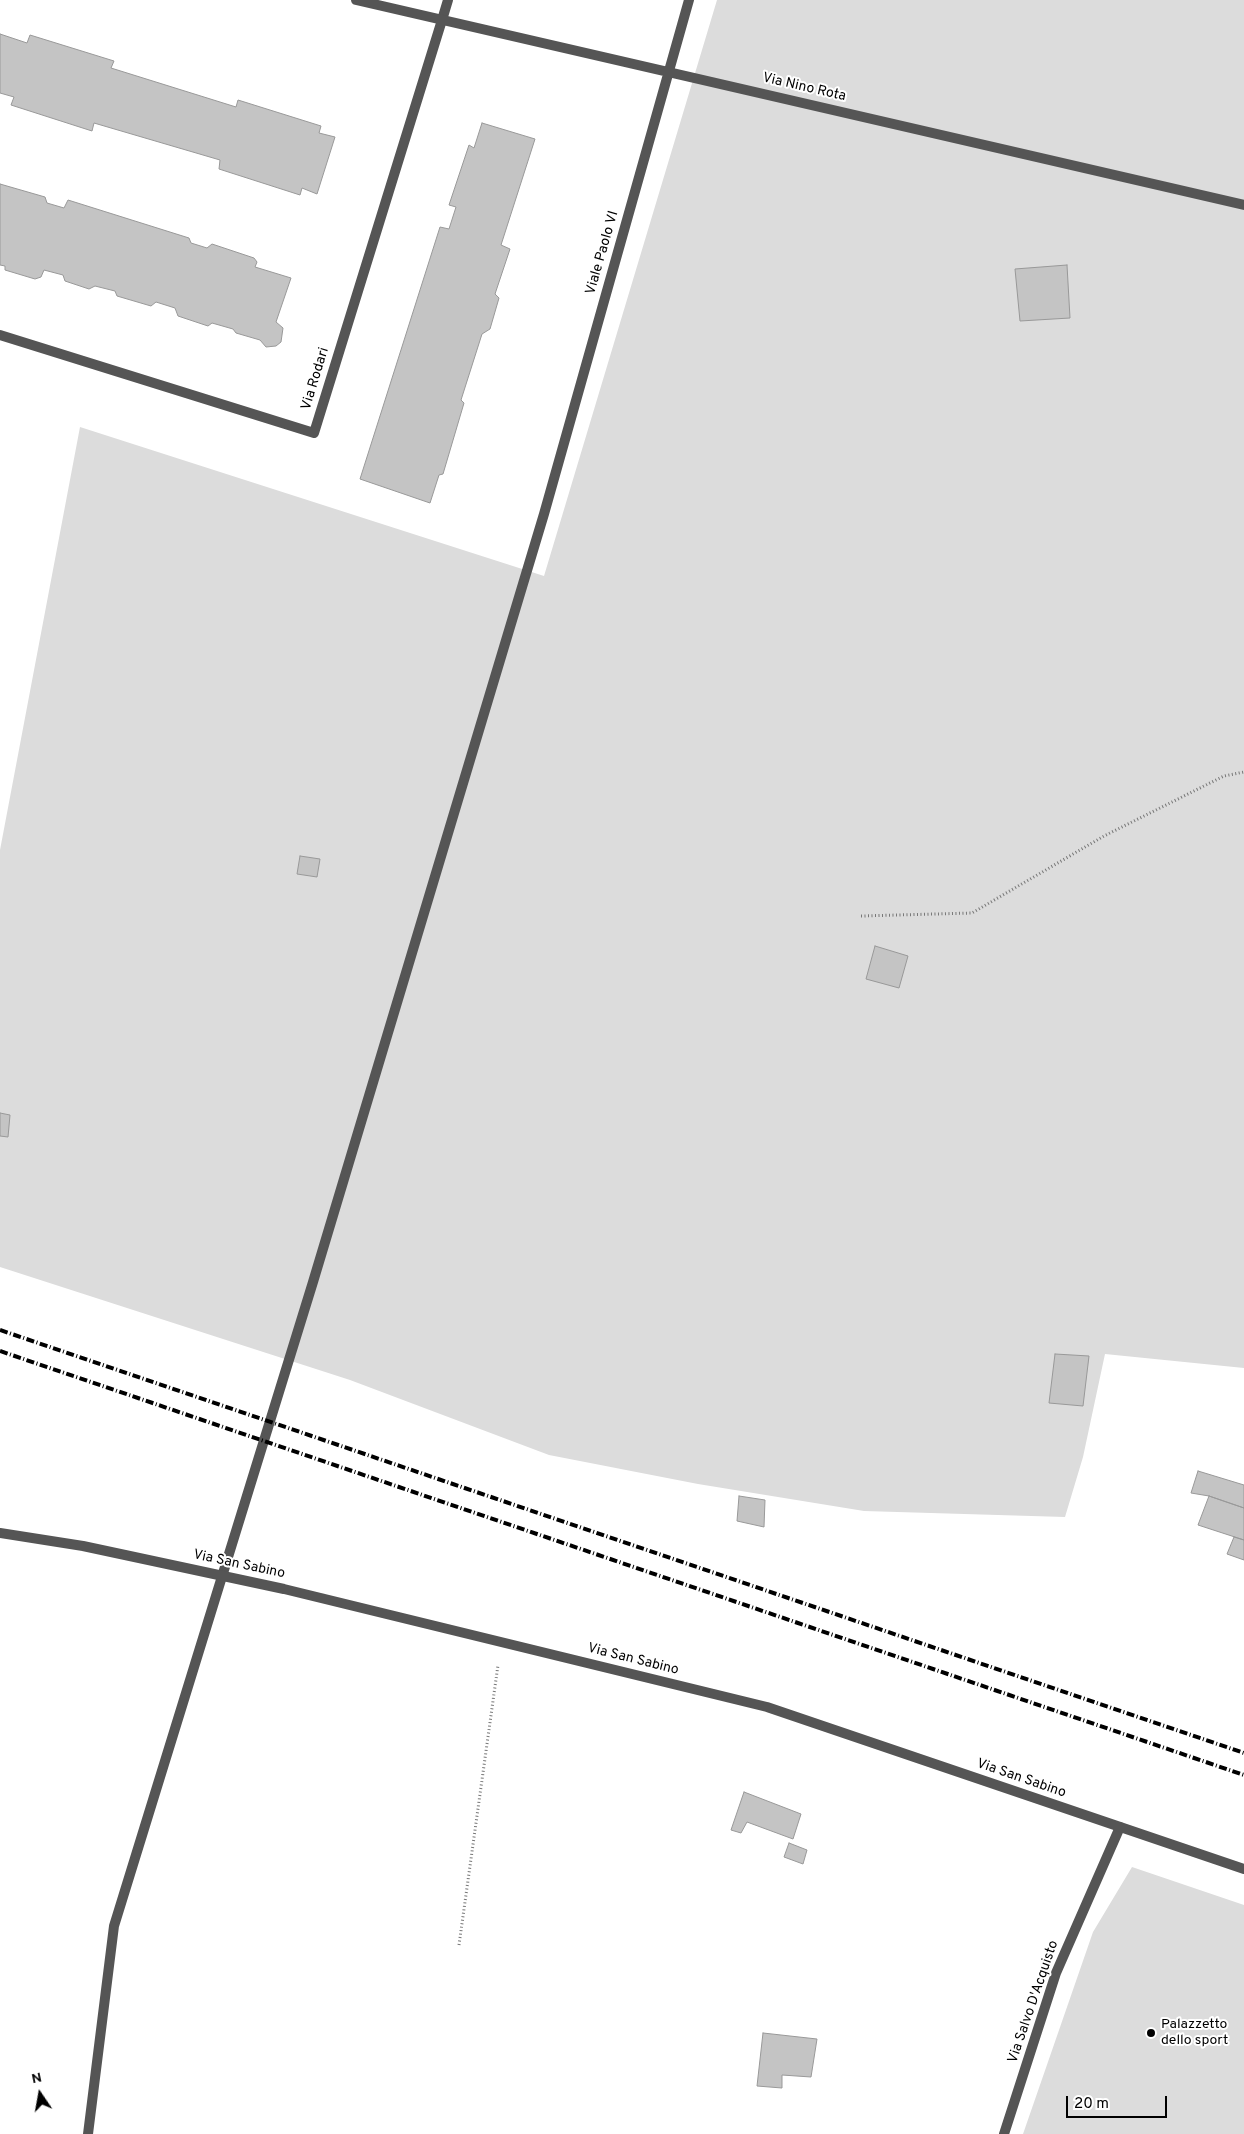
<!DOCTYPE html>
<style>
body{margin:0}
#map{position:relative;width:1244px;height:2134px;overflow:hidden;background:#fff;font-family:Overpass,sans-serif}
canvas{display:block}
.north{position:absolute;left:15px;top:2069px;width:50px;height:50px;-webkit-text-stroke:4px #fff;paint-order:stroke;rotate:348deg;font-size:14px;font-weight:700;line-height:20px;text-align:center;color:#000}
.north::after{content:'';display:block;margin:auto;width:18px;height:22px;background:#000;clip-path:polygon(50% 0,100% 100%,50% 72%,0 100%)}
.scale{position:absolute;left:1066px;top:2096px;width:101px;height:22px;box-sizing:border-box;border:2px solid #000;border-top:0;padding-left:6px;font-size:15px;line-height:18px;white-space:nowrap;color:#000;-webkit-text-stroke:4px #fff;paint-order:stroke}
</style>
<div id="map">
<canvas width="1244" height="2134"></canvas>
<div class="north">N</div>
<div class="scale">20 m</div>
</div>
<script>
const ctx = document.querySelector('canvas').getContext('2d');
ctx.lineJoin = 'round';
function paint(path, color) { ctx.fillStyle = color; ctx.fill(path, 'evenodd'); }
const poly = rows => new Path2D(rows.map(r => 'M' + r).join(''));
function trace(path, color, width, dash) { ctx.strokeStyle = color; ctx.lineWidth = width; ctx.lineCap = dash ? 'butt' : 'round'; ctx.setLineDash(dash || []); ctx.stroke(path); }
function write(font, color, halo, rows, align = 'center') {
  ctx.font = font + ' Overpass,sans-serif'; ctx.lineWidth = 4; ctx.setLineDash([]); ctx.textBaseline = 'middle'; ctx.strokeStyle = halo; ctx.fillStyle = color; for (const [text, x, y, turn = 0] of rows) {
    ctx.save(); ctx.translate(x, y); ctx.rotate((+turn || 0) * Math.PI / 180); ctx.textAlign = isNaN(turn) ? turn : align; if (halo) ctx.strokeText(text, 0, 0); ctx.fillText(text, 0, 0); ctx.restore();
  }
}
const green = poly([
 [717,0,1244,0,1244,1368,1105,1354,1083,1457,1065,1517,864,1511,698,1484,549,1455,350,1380,0,1267,0,850,80,427,544,576],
 [1132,1867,1244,1905,1244,2134,1023,2134,1093,1932]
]);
const building = poly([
 [0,34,27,43,30,35,114,61,111,68,236,107,238,100,321,126,319,133,335,137,317,194,302,188,300,195,219,169,220,160,94,123,92,131,11,105,14,97,0,93,0,34],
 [482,123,535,139,501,245,510,249,495,294,499,298,490,329,482,334,461,400,464,403,443,474,439,475,430,503,360,479,440,227,449,229,456,207,449,205,469,145,474,148,482,123],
 [0,184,45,197,47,203,64,208,68,200,189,238,191,243,207,248,212,244,254,258,257,262,255,267,291,278,276,322,283,328,281,342,276,346,266,347,260,340,236,333,233,329,212,323,208,326,178,316,175,308,156,302,151,306,117,296,115,291,95,286,89,289,65,281,63,275,44,270,41,277,35,279,5,270,5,266,0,265,0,184],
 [1067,265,1070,318,1020,321,1015,269,1067,265],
 [300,856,320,859,317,877,297,874,300,856],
 [875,946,908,956,899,988,866,979,875,946],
 [0,1113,10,1115,8,1137,0,1136,0,1113],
 [1055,1354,1089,1356,1083,1406,1049,1403,1055,1354],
 [1198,1471,1244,1485,1244,1508,1209,1496,1191,1493,1198,1471],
 [739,1496,765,1500,764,1527,737,1521,739,1496],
 [1209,1496,1244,1508,1244,1540,1198,1525,1209,1496],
 [1234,1537,1244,1540,1244,1560,1227,1554,1234,1537],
 [744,1792,801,1814,793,1839,747,1822,741,1833,731,1830,744,1792],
 [789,1843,807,1850,803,1864,784,1857,789,1843],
 [763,2033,817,2039,811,2077,782,2075,782,2088,757,2086,763,2033]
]);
const path = poly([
 [861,916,972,913,1104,836,1224,776,1244,772],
 [459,1945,498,1665]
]);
const service = poly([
 [442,20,448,0]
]);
const minor = poly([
 [356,0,1244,205],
 [0,335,314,433,442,20],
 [88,2134,114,1926,313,1282,544,514,689,0],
 [1004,2134,1056,1973,1120,1827]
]);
const tertiary = poly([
 [0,1533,83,1546,284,1589,767,1707,1244,1869]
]);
const rail = poly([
 [0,1330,1244,1753],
 [0,1351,1244,1775]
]);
const markers = [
 [1151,2033,5,"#000"]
];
const streetNames = [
 ["Via Nino Rota",804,88,13],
 ["Viale Paolo VI",603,253,-74],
 ["Via Rodari",316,379,-73],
 ["Via San Sabino",239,1565,12],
 ["Via San Sabino",633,1660,14],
 ["Via San Sabino",1021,1779,19],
 ["Via Salvo D'Acquisto",1034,2002,-71]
];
const poiNames = [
 ["Palazzetto",1161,2025],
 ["dello sport",1161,2041]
];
paint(green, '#dcdcdc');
paint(building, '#c4c4c4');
trace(building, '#999', 1);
trace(path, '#777', 3, [1, 2.5]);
trace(service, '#555', 10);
trace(minor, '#555', 10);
trace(tertiary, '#555', 10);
trace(rail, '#000', 4, [8, 2.5, 1, 2.5]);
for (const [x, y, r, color] of markers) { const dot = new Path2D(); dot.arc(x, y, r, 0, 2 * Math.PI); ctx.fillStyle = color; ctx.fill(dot); trace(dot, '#fff', 2); }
write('14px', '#000', '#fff', streetNames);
write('14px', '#000', '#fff', poiNames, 'left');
</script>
